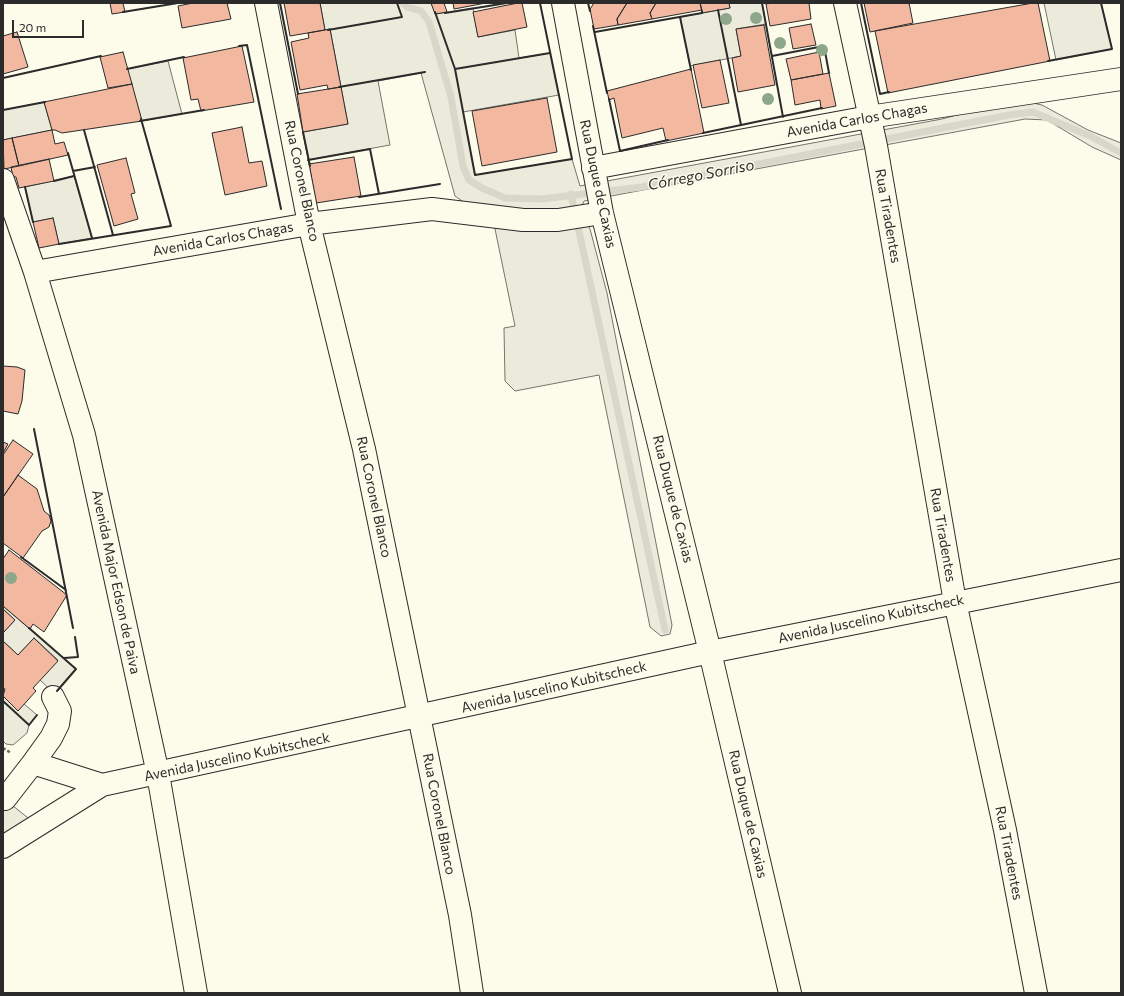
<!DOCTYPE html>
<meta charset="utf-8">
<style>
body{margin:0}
#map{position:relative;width:1124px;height:996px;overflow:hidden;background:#fdfbea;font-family:Commissioner,sans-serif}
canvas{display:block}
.frame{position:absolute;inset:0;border:4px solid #2b2b2b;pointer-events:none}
.scale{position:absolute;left:12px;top:20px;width:72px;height:18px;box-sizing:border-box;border:2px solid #2b2b2b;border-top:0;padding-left:5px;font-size:12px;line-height:14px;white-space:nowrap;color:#2b2b2b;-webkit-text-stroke:3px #fdfbea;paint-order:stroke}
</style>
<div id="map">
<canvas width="1124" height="996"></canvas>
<div class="frame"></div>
<div class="scale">20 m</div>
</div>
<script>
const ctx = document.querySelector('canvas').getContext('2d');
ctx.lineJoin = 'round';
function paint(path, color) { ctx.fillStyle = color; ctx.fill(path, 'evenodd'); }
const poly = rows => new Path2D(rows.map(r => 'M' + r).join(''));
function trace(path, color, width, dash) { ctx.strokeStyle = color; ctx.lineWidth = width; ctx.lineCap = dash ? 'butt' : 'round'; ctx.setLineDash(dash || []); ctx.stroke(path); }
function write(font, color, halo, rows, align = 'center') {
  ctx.font = font + ' Commissioner,sans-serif'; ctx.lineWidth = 3; ctx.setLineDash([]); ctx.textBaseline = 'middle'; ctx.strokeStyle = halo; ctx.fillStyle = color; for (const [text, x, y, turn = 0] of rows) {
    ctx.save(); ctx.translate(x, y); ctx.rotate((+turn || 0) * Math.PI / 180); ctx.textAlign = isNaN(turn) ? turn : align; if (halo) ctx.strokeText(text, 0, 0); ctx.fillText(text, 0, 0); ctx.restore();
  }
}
const green = poly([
 [320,3,431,3,436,14,473,8,478,37,515,30,519,58,550,53,559,95,463,112,475,175,572,159,580,186,942,119,1001,103,1020,100,1042,105,1088,130,1121,143,1121,160,1092,147,1047,120,1025,119,584,201,582,206,537,212,465,203,455,196,421,73,378,81,390,145,308,160,303,132,348,124,330,29,325,30,320,3],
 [729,3,762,3,766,24,736,29,741,56,690,66,680,17,730,8,729,3],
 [1044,3,1101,3,1112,49,1056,60,1044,3],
 [168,61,182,114,142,121,127,69,168,61],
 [44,102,52,130,3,140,3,110,44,102],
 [74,176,92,238,59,244,53,218,33,222,25,187,74,176],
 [494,224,587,224,590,229,607,293,672,625,670,634,661,636,650,627,599,375,515,391,505,381,504,328,515,326,494,224],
 [3,606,76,669,55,694,40,680,58,660,34,638,18,655,3,641,3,633,15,620,3,609,3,606],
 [3,696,18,710,24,704,37,715,29,725,27,733,13,745,6,744,3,741,3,696]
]);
const parking = poly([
 [3,798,37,825,3,847,3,798]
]);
const stream = poly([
 [403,3,407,7,421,11,429,22,451,97,463,166,469,180,482,188,505,198,542,199,642,187,1009,115,1033,112,1090,136,1121,153],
 [571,194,665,630]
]);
const building = poly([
 [110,3,123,3,125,12,112,14,110,3],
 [193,3,227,3,231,19,182,28,178,6,193,3],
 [284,3,320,3,325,30,290,36,284,3],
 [431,3,444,3,447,12,435,14,431,3],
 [453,3,486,3,454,9,453,3],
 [518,3,522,3,527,27,478,37,473,12,518,3],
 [594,3,627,3,617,19,618,25,594,29,590,9,594,3],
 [627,3,656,3,650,13,652,19,618,25,617,19,627,3],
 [656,3,700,3,702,10,652,19,650,13,656,3],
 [700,3,729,3,730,8,702,13,700,3],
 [773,3,809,3,811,19,770,26,766,4,773,3],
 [864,3,909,3,913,23,870,32,864,3],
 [1033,3,1038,3,1050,61,888,93,875,31,1033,3],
 [811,24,816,45,793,49,789,28,811,24],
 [764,25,775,85,738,92,732,58,741,56,736,29,764,25],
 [330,29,341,87,328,89,327,85,300,90,291,42,309,38,308,33,330,29],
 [17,32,28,67,3,74,3,36,17,32],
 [242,46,254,102,201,111,198,99,191,100,183,58,242,46],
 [123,52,132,84,108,88,100,57,123,52],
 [819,52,823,74,791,80,786,59,819,52],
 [720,60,729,103,702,108,693,65,720,60],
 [691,69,704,133,666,141,663,128,622,138,614,98,609,100,607,91,691,69],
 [829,73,836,106,821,109,820,100,795,105,791,80,829,73],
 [132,84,142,121,62,133,55,130,52,130,44,102,132,84],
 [341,87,348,124,303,132,297,94,341,87],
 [547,98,557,152,482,166,472,111,547,98],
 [242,127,249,163,262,161,267,186,225,195,212,133,242,127],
 [52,130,55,144,64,142,68,155,19,166,12,138,52,130],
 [12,138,19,166,4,169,3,140,12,138],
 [354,157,361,196,316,203,309,164,354,157],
 [126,158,135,193,131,194,138,219,114,226,97,165,126,158],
 [49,159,54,181,19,188,16,177,13,177,11,167,49,159],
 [53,218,59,244,39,248,33,222,53,218],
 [3,366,17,367,25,370,22,401,18,414,3,411,3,366],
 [13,440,33,454,3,497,3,455,13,440],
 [3,442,8,444,3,453,3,442],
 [18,475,37,489,44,511,49,515,51,521,49,527,42,531,23,558,3,543,3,497,18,475],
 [9,550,67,595,44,632,33,624,30,629,3,606,3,559,9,550],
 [3,609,15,620,3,633,3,609],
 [34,638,58,661,33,688,36,691,18,711,3,696,5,689,3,688,3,641,18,655,34,638]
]);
const path = poly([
 [3,748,11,753]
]);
const minor = poly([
 [266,3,309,224,364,449,460,915,472,993],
 [563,3,602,213,710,652,790,993],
 [845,3,876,146,955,602,1005,830,1036,993],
 [593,168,869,117,1121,79],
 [3,180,35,272,84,435,158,774,196,993],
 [35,272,309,224,432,209,523,220,558,220,602,213],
 [33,763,102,785],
 [5,799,33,763,51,738,58,724,60,711,53,697],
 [3,847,102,785,710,652,1121,570]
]);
const wall = poly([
 [280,3,298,94],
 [588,3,590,11],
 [762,3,783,117],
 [861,3,880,94,889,92],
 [718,10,741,125],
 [123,12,178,3],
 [435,12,455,69,475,175,572,159,540,3],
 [445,13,507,3],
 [680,17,691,70],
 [593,26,607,93],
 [328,30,402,17,397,3],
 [595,32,702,13,702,11],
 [239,46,247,45,281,209],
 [772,56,824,46,829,73],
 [1048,61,1112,49,1101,3],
 [127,69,184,57],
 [455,69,550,53],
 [3,78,101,56],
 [339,87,425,72],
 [609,99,620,151,668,140],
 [3,110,45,102],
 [140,121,204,110],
 [84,130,113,235],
 [303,132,310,166],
 [703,133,822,108],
 [68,153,92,238],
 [308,160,370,149,379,194],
 [73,171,95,167],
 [54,181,74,176],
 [25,187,33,222],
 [359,197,440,184],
 [59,244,171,226,141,119],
 [34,429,73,628],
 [21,557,66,590],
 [29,628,76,669,57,691],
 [64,658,78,657,75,637],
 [3,701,29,725,37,715]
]);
const trees = [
 [756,18],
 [726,19],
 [780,43],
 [822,50],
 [768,99],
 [11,578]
];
const streetNames = [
 ["Avenida Carlos Chagas",857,120,-10],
 ["Rua Coronel Blanco",302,181,78],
 ["Rua Duque de Caxias",598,184,78],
 ["Rua Tiradentes",888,216,80],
 ["Avenida Carlos Chagas",223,239,-10],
 ["Rua Coronel Blanco",374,497,78],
 ["Rua Duque de Caxias",673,499,76],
 ["Rua Tiradentes",943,535,80],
 ["Avenida Major Edson de Paiva",116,582,78],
 ["Avenida Juscelino Kubitscheck",871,619,-12],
 ["Avenida Juscelino Kubitscheck",554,687,-13],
 ["Avenida Juscelino Kubitscheck",237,757,-12],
 ["Rua Coronel Blanco",439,814,79],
 ["Rua Duque de Caxias",748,814,77],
 ["Rua Tiradentes",1009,853,79]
];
const waterNames = [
 ["Córrego Sorriso",701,175,-11]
];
paint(green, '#ecebdb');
trace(green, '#74746e', 1);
paint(parking, '#eceadb');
trace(parking, '#74746e', 1);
trace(stream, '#d8d7c9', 7);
paint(building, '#f2b8a0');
trace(building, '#2b2b2b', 1);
trace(minor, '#2b2b2b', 24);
trace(path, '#6a6964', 2.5, [3, 2]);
trace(minor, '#fdfbea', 22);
trace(wall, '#2b2b2b', 2);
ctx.fillStyle = '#8ea78a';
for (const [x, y] of trees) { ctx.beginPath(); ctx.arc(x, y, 6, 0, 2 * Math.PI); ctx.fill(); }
write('14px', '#2b2b2b', '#fdfbea', streetNames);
write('italic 15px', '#2b2b2b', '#fdfbea', waterNames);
</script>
